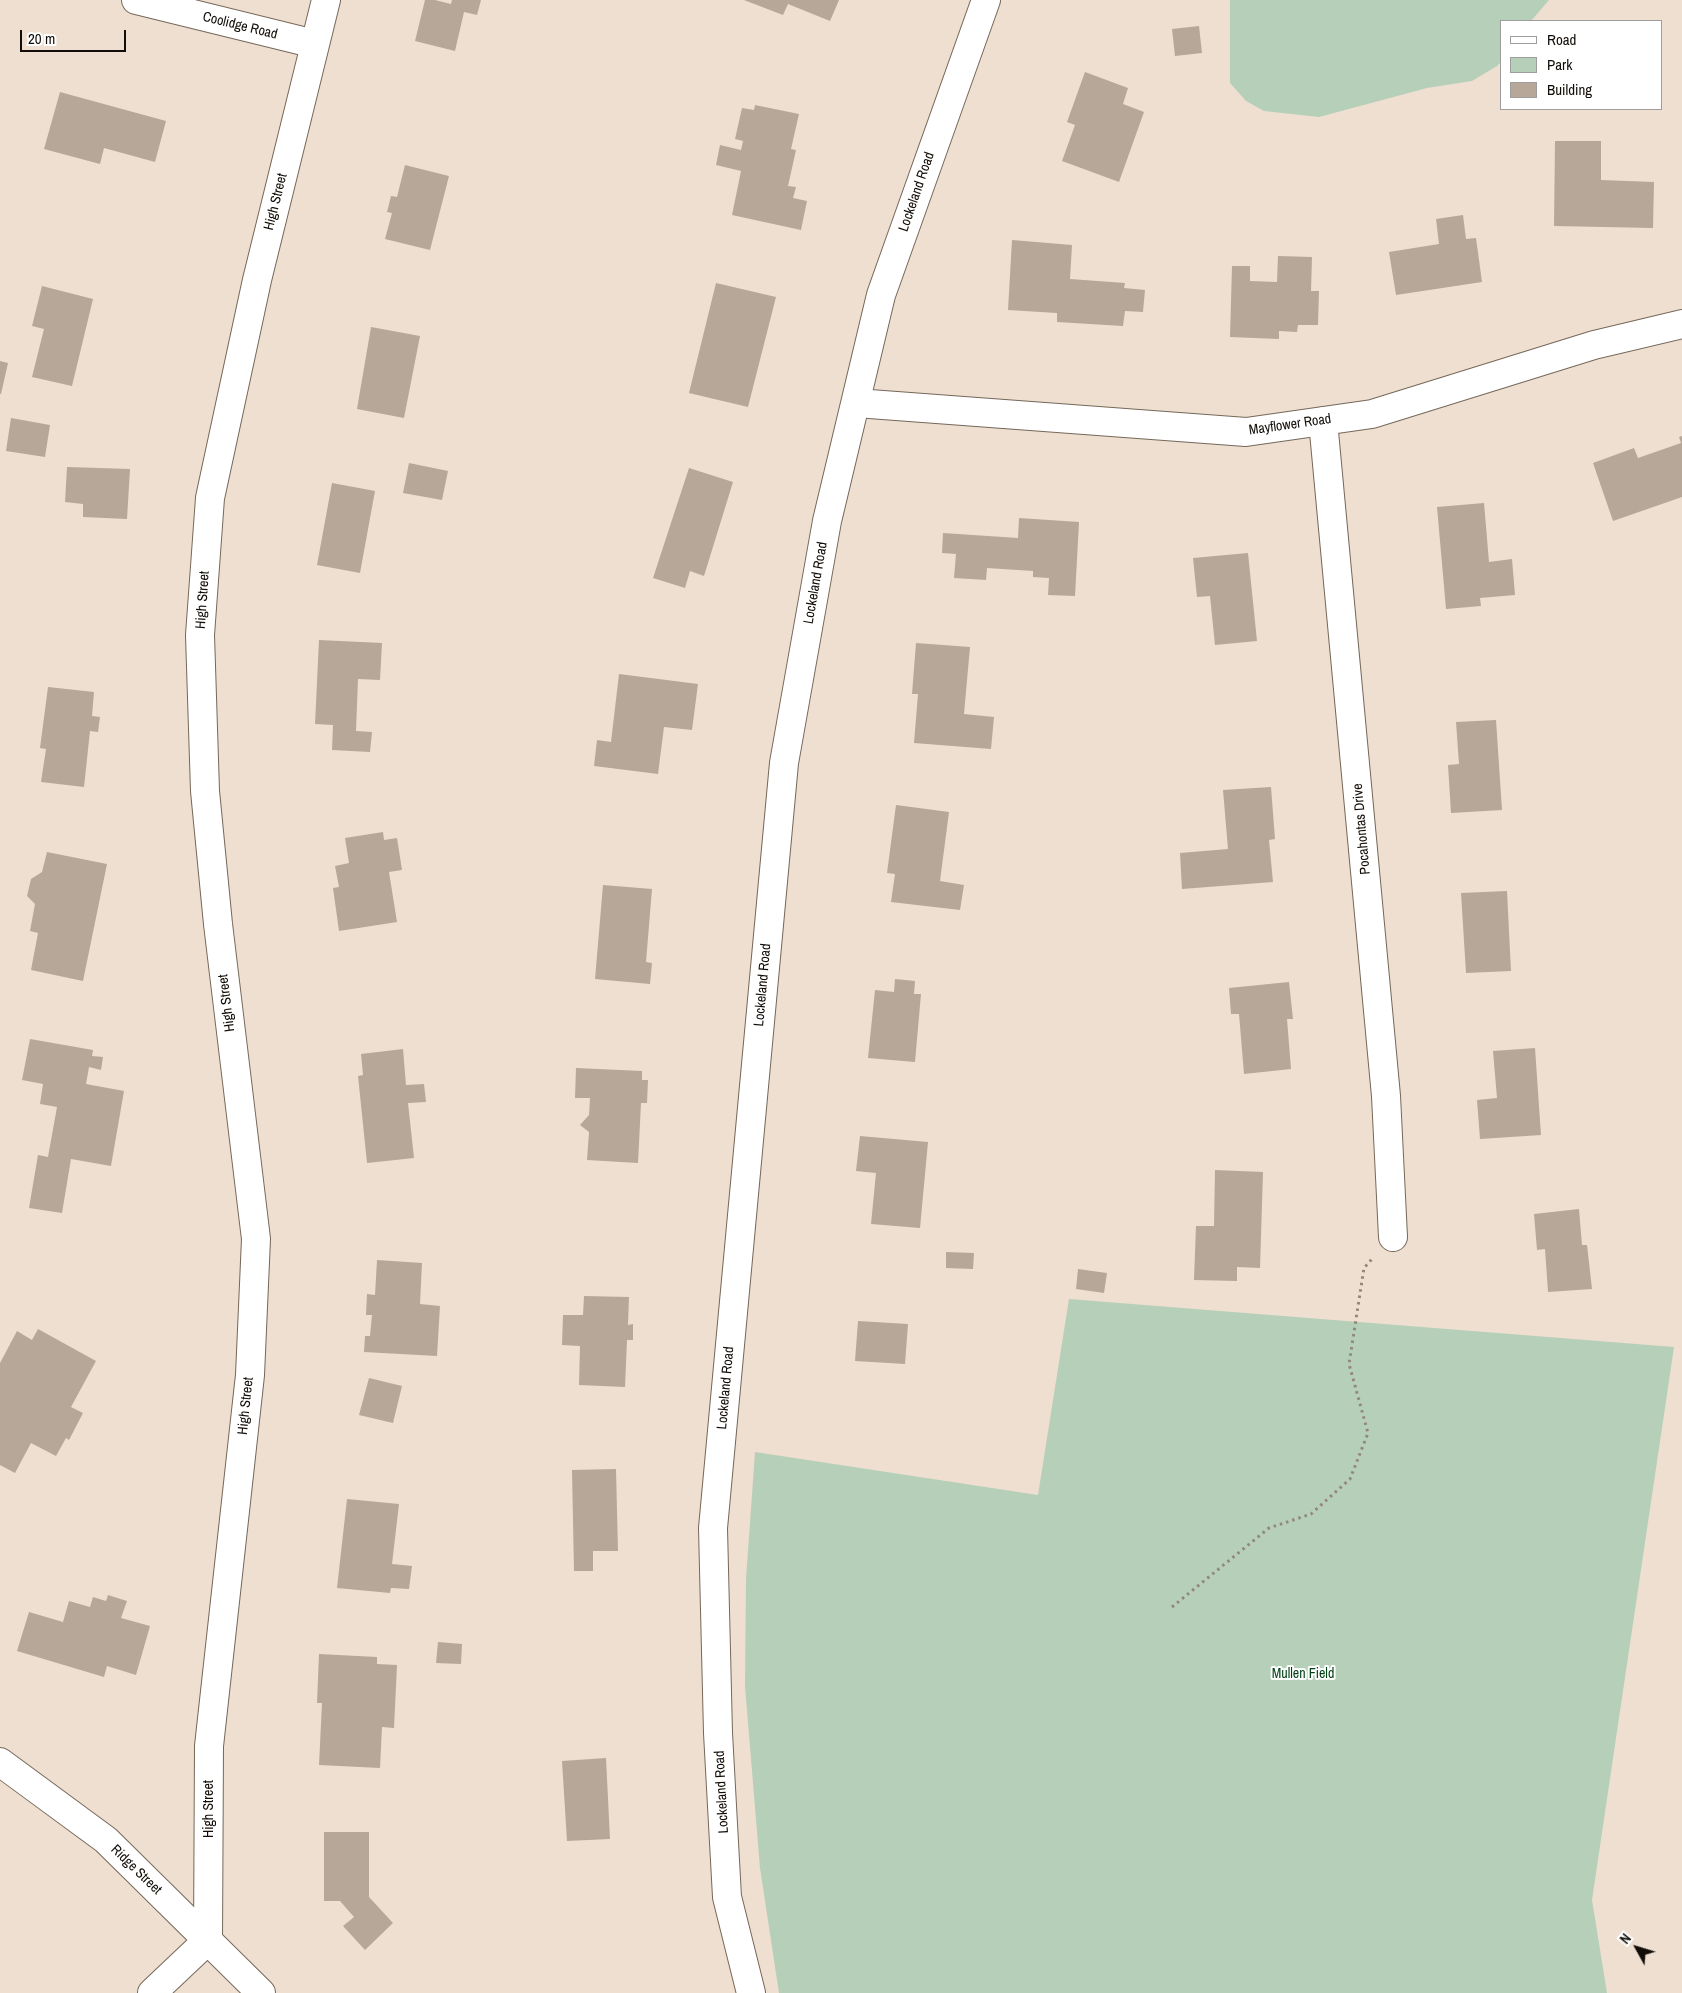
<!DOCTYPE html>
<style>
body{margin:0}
#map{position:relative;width:1682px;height:1993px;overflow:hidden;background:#efdfd0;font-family:"Archivo Narrow",sans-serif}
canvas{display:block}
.legend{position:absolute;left:1500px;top:20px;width:162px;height:90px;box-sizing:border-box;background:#fff;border:1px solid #a09e9c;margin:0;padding:6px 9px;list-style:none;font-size:15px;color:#120d08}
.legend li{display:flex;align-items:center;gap:10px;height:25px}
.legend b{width:25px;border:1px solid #a09e9c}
.north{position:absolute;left:1612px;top:1923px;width:50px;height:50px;-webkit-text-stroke:4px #fff;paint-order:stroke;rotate:309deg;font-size:14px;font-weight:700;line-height:20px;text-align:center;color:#120d08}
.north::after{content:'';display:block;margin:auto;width:18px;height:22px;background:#120d08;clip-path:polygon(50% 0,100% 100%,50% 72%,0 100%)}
.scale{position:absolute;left:20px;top:30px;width:106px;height:22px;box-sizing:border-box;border:2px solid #120d08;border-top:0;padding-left:6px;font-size:15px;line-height:18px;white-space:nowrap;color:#120d08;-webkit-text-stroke:4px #fff;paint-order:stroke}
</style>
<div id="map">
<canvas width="1682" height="1993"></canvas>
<ul class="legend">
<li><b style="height:6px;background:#fff"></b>Road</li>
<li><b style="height:14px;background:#b6cfb9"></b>Park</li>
<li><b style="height:14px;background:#b6a799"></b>Building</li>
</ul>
<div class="north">N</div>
<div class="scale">20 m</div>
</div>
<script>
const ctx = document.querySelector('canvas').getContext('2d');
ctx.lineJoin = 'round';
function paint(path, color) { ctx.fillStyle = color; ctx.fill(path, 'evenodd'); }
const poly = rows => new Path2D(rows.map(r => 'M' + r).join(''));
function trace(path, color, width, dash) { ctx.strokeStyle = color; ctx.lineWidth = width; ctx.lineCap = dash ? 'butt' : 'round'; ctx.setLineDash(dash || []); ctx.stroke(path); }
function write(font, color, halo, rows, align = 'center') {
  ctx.font = font + ' "Archivo Narrow",sans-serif'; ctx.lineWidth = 4; ctx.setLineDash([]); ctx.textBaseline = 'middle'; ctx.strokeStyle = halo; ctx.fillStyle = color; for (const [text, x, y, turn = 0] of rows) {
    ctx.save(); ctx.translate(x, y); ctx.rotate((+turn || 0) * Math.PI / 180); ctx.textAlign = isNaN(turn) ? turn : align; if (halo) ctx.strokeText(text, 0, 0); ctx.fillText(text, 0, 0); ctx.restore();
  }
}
const green = poly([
 [1230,0,1549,0,1531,21,1501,21,1501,62,1497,66,1472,81,1427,88,1319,117,1264,111,1246,101,1230,83],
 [1069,1299,1674,1347,1592,1900,1607,1993,779,1993,760,1868,745,1686,746,1579,755,1452,1038,1495]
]);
const building = poly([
 [425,0,435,0,451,4,452,0,481,0,477,15,464,12,455,51,415,41],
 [744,0,839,0,830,21,788,4,783,15],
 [1199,26,1202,53,1175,56,1172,29],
 [1085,72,1128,88,1123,104,1144,112,1119,182,1062,161,1075,125,1067,122],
 [60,92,166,121,155,162,104,148,100,164,44,149],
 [755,105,799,114,791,149,796,150,788,186,796,187,793,198,807,201,801,230,732,215,741,171,716,165,720,145,741,150,743,141,735,139,742,108,754,110],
 [1555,141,1601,141,1601,180,1654,182,1653,228,1554,226],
 [405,165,449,176,430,250,385,239,392,213,387,212,391,196,397,197],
 [1463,215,1466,239,1476,238,1482,282,1396,295,1389,252,1439,244,1436,219],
 [1012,240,1072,245,1070,279,1125,283,1124,288,1145,290,1143,312,1125,311,1123,326,1057,322,1057,313,1008,310],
 [1278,256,1312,257,1311,291,1319,291,1318,325,1298,325,1297,332,1279,331,1279,339,1230,337,1232,266,1250,266,1250,281,1277,282],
 [716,283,776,297,748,407,689,393],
 [42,286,93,299,72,386,32,377,44,329,32,326],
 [371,327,420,336,404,418,357,409],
 [0,361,8,363,1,394,0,394],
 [11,418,50,425,45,457,6,451],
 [1682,436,1682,497,1613,521,1593,463,1634,448,1638,458,1681,443,1679,437],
 [409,463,448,471,442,500,403,493],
 [67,467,130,469,127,519,83,517,83,504,65,502],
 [689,468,733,482,704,576,690,571,685,588,653,578],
 [332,483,375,491,360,573,317,565],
 [1484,503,1489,562,1512,559,1515,595,1480,598,1481,606,1446,609,1437,507],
 [1019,518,1079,522,1075,596,1048,595,1049,578,1033,577,1033,571,987,568,986,580,954,578,956,554,942,553,943,533,1018,538],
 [1248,553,1257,641,1215,645,1210,596,1197,597,1193,558],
 [319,640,382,643,380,680,358,679,356,731,372,732,370,752,332,750,333,725,315,724],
 [916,643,970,647,964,714,994,717,991,749,914,743,918,694,912,694],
 [619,674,698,684,692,730,664,727,658,774,594,766,597,740,611,742],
 [48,687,94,692,92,716,100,717,98,732,90,731,84,787,41,782,46,749,40,748],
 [1496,720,1502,810,1451,813,1448,765,1459,764,1456,722],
 [1271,787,1275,839,1269,840,1273,882,1182,889,1180,853,1228,849,1223,790],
 [896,805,949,812,940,881,964,885,960,910,891,902,895,874,887,873],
 [383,832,384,840,397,838,402,870,389,872,397,922,339,931,333,888,339,887,335,866,349,863,345,838],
 [47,852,107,864,83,981,31,970,38,933,30,931,35,904,27,896,31,879,42,872],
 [603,885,652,889,646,962,652,963,650,984,595,979],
 [1507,891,1511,971,1466,973,1461,893],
 [895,979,915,981,914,994,921,994,915,1062,868,1058,875,990,894,992],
 [1289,982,1293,1019,1287,1019,1291,1069,1244,1074,1239,1014,1231,1014,1229,988],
 [30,1039,93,1050,92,1056,103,1057,101,1070,89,1067,86,1084,124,1091,111,1166,71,1159,62,1213,29,1208,38,1155,48,1157,57,1107,40,1104,43,1084,22,1080],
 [1535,1048,1541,1135,1480,1139,1477,1100,1497,1098,1493,1051],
 [403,1049,406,1085,424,1084,426,1102,408,1103,414,1158,367,1163,358,1076,363,1075,361,1054],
 [576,1068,642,1071,642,1080,648,1080,647,1103,641,1103,638,1163,587,1160,589,1132,580,1125,589,1115,590,1098,575,1098],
 [860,1136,928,1142,920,1228,871,1224,876,1173,856,1171],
 [1215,1170,1263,1172,1260,1268,1237,1267,1237,1281,1194,1280,1196,1226,1214,1226],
 [1579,1209,1582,1245,1587,1245,1592,1289,1548,1292,1545,1249,1537,1250,1534,1214],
 [946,1252,974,1253,973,1269,946,1268],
 [377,1260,422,1263,420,1304,440,1306,437,1356,364,1352,365,1336,370,1336,372,1315,366,1315,367,1294,375,1295],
 [1078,1269,1107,1273,1104,1293,1076,1289],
 [584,1296,629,1297,628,1325,633,1324,633,1340,627,1340,625,1387,579,1385,580,1346,562,1345,563,1315,583,1315],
 [858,1321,908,1324,905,1364,855,1361],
 [38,1329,96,1361,71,1407,83,1413,69,1440,66,1438,56,1456,31,1443,15,1473,0,1465,0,1363,17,1331,32,1340],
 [369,1378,402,1386,393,1423,359,1415],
 [616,1469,618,1551,593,1551,593,1571,574,1571,572,1470],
 [347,1499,399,1504,392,1564,412,1566,409,1589,391,1588,390,1593,337,1588],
 [108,1595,127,1601,121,1618,150,1626,136,1675,107,1666,104,1677,17,1651,29,1612,63,1622,69,1601,90,1607,93,1597,106,1601],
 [438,1642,462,1644,461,1664,436,1663],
 [319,1654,377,1657,377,1664,397,1665,394,1728,382,1727,380,1768,319,1765,322,1703,317,1703],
 [606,1758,610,1839,567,1841,562,1761],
 [324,1832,369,1832,369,1897,393,1923,365,1950,343,1926,354,1917,340,1901,324,1901]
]);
const path = poly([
 [1172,1607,1269,1528,1311,1514,1350,1479,1368,1433,1349,1364,1364,1268,1372,1259]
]);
const minor = poly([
 [136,0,315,44],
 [856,403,1246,432,1372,414,1594,345,1682,324],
 [1323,421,1386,1096,1393,1237],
 [152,1993,208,1940,209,1746,250,1375,256,1239,218,924,205,791,200,635,210,498,257,280,326,0]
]);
const tertiary = poly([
 [0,1762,106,1840,261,1993]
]);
const secondary = poly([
 [751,1993,727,1897,718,1733,713,1528,784,763,827,521,881,295,986,0]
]);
const streetNames = [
 ["Coolidge Road",240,26,14],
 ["Lockeland Road",917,192,-71],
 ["High Street",276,202,-76],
 ["Mayflower Road",1290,425,-8],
 ["Lockeland Road",816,583,-80],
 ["High Street",203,600,-86],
 ["Pocahontas Drive",1362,829,-95],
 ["Lockeland Road",763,985,-85],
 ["High Street",227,1003,-97],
 ["Lockeland Road",726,1388,-85],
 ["High Street",246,1406,-84],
 ["Lockeland Road",722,1792,-93],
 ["High Street",209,1809,-90],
 ["Ridge Street",136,1870,44]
];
const parkNames = [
 ["Mullen Field",1303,1674]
];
paint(green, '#b6cfb9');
paint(building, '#b6a799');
trace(minor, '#75685a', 30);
trace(tertiary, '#75685a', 30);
trace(secondary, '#75685a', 30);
trace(path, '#92877c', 3, [2.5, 4]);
trace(minor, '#fff', 28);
trace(tertiary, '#fff', 28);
trace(secondary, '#fff', 28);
write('14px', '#120d08', '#fff', streetNames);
write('14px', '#004215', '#fff', parkNames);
</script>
